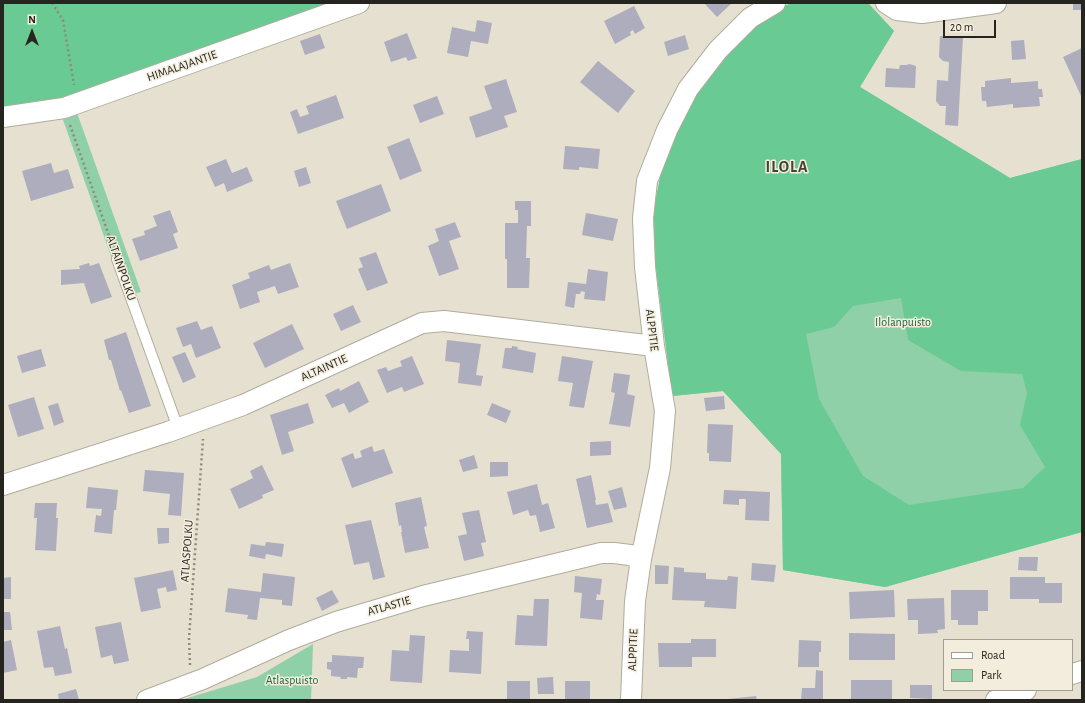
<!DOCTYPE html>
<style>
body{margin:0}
#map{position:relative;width:1085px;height:703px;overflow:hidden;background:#e5e0d0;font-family:"Alegreya Sans",sans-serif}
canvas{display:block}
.frame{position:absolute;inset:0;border:4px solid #26241e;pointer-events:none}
.legend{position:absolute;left:943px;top:639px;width:130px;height:52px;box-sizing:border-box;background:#f2eddd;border:1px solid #a09d91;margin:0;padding:5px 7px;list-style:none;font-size:12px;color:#26241e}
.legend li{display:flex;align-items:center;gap:8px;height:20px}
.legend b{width:20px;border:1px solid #a09d91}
.north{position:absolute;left:12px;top:12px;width:40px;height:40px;-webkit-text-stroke:3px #f2eddd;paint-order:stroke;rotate:0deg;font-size:11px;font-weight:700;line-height:16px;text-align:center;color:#26241e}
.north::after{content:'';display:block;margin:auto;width:14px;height:18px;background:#26241e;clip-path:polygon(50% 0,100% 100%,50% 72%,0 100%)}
.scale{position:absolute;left:943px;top:20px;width:53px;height:18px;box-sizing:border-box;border:2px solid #26241e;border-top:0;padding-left:5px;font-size:12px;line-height:14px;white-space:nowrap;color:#26241e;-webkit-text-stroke:3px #f2eddd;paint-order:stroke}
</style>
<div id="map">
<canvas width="1085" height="703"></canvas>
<div class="frame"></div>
<ul class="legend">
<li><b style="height:5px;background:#fff"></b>Road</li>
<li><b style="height:11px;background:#8fd0a8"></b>Park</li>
</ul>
<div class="north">N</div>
<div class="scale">20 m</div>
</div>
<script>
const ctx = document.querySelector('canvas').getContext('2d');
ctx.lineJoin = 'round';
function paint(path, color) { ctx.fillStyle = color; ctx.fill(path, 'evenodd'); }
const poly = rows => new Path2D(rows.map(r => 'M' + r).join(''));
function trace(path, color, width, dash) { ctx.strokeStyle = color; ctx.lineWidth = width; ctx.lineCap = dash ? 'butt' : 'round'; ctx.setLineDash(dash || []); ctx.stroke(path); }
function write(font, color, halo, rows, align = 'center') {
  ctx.font = font + ' "Alegreya Sans",sans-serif'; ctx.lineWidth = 3; ctx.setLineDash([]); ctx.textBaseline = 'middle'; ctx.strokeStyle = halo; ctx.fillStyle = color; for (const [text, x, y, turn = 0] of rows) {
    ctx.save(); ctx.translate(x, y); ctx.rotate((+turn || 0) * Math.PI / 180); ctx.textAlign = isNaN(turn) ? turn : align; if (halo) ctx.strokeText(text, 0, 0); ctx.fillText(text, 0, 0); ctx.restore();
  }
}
const green = poly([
 [793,3,868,3,894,31,860,87,1010,178,1082,159,1082,532,885,587,783,570,781,454,723,391,672,396],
 [76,110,141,292,125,296,61,114],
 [313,644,311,700,181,700,257,677]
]);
const forest = poly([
 [3,3,342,3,62,102,3,109],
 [793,3,868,3,894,31,860,87,1010,178,1082,159,1082,532,885,587,783,570,781,454,723,391,672,396,655,262,651,222,661,172,673,129,702,79,735,40,777,8],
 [901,298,908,340,961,371,1022,374,1027,393,1020,425,1045,467,1023,488,909,505,863,476,819,399,806,334,834,327,853,306]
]);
const building = poly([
 [704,3,732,3,717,17],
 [1073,3,1082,3,1082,10,1073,10],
 [634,6,645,28,635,34,633,30,630,32,631,35,615,44,604,21],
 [477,20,492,23,488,44,471,41,468,57,447,53,452,27,475,32],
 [407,33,417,58,408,61,406,57,391,62,384,42],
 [320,34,325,48,305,55,300,41],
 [685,35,689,49,668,56,664,42],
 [940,36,963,37,958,126,945,125,946,106,940,106,936,101,937,80,948,81,949,62,943,61,939,57],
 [1024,40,1026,59,1012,60,1011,41],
 [1082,48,1082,98,1063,57],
 [598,61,635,91,618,113,580,82],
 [909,64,916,66,915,88,885,87,886,68,899,69,900,65,907,65],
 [1011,78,1011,83,1038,81,1038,89,1042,89,1043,97,1039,97,1040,106,1013,108,1013,104,987,107,986,101,982,101,981,87,985,87,985,81],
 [506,79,517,112,504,116,508,127,476,138,469,117,492,109,484,86],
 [336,95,344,118,298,134,290,112,297,109,300,117,309,114,306,106],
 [437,96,444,114,420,123,413,105],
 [409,138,422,171,400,180,387,147],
 [565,146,600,149,598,169,579,167,579,170,563,169],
 [226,159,232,173,247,167,253,181,227,192,224,183,215,187,206,167],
 [51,163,54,173,68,169,74,188,31,201,22,171],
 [306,167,311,183,299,187,294,171],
 [381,184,391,211,347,229,336,201],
 [515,201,531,201,531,226,527,226,526,258,530,258,529,288,507,288,507,259,505,259,505,223,518,223,518,210,515,210],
 [170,210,178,232,173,234,178,248,140,261,132,239,145,235,144,231,157,226,153,216],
 [586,213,618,219,613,241,582,235],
 [455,222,461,237,449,241,459,269,439,276,428,246,439,241,435,229],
 [376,252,388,283,367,291,358,269,363,267,359,258],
 [89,263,90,266,99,263,112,297,91,304,84,283,61,285,61,270,80,269,79,266],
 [290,263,299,287,278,294,275,286,257,292,260,302,240,309,232,285,250,278,248,273,269,265,271,270],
 [588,269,608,272,605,301,584,299,585,292,581,291,580,294,576,294,574,308,565,306,568,282,586,284],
 [353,305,361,322,341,331,333,314],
 [197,321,201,330,212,326,221,348,196,358,191,344,183,347,176,328],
 [292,324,304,349,265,368,253,343],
 [126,332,151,406,129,413,121,390,120,391,111,360,109,360,104,340],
 [447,340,481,344,476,375,483,376,481,386,458,383,460,363,445,361],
 [512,346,518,347,517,349,536,353,533,373,502,368,505,348,512,348],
 [41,349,46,366,22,373,17,356],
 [185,352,196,377,183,383,172,357],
 [412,356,424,384,404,392,402,387,387,393,377,370,386,367,388,371,402,366,400,361],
 [562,356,593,361,584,408,569,406,573,383,558,381],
 [614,373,630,375,627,394,635,396,630,427,609,424,615,393,611,392],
 [359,381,369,402,349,413,344,403,332,408,325,395,339,388,340,391],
 [724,396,725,409,706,411,704,398],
 [34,397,44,429,18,437,8,405],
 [58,403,64,422,54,426,48,406],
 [308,403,314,423,288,432,294,451,282,455,270,415],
 [492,403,511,411,506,423,487,415],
 [708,424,733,425,731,462,709,461,709,453,707,453],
 [611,441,611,455,590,456,590,442],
 [372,446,374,452,384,449,393,473,352,488,341,458,353,453,355,459,362,457,360,451],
 [474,455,478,468,463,472,459,460],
 [490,462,508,462,508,476,490,477],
 [262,465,274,490,262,495,263,498,239,509,230,489,253,478,250,471],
 [145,470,184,473,181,516,168,515,170,494,143,491],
 [591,475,596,500,595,500,596,505,608,503,613,522,587,528,576,479],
 [537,484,542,505,548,503,555,528,540,532,536,515,530,516,528,510,513,515,507,492],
 [88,487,118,490,116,510,114,510,112,534,94,532,96,515,101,516,102,509,86,508],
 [622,487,627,507,614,510,608,491],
 [724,490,770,492,769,521,745,520,746,499,739,499,739,505,723,504],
 [421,497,427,526,424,527,429,548,405,553,401,532,402,532,401,525,399,526,395,503],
 [35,503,57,503,56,518,58,518,56,551,35,550,37,518,34,518],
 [479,510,486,542,481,543,484,556,464,561,458,536,467,534,462,513],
 [371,520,385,577,373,580,369,562,354,565,345,525],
 [157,528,169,528,169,543,158,544],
 [266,542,284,544,282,557,266,554,265,559,249,556,251,544,265,546],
 [1019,557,1038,557,1037,571,1018,570],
 [752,563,776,565,774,582,751,580],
 [655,565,669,566,668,584,655,584],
 [674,567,684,568,684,572,706,573,706,579,727,580,728,576,738,577,736,609,704,607,705,601,672,600],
 [173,570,177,590,167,592,166,587,157,589,161,608,141,612,134,578],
 [263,573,295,577,292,606,282,605,282,600,260,598,257,620,247,619,248,615,225,612,228,588,261,592],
 [575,576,602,579,600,595,597,594,596,600,604,600,602,620,580,618,582,593,574,592],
 [11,577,11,599,3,599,3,578],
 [1010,577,1045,577,1045,583,1062,583,1062,603,1039,603,1039,599,1010,599],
 [332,590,339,602,322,611,316,598],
 [894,590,895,617,850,619,849,592],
 [951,590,988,590,988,611,978,611,978,625,958,625,958,620,951,620],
 [944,598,945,629,937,630,938,633,918,634,918,620,908,620,907,599],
 [534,599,549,599,547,646,515,645,517,615,533,616],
 [3,612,10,612,12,630,3,630],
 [121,622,129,661,114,664,112,655,101,658,95,627],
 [60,626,65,649,67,648,72,673,55,676,53,667,44,668,37,631],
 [467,631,483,632,481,674,449,672,450,650,469,651,469,639,466,639],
 [849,633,895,634,895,660,849,660],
 [410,635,425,636,422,683,390,681,392,650,409,651],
 [691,639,716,639,716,657,692,657,692,667,659,667,658,643,691,643],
 [11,640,17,670,3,673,3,642],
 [799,640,821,641,821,652,819,652,819,667,798,667],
 [332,655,364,657,363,668,358,668,357,678,347,677,347,679,340,679,341,677,331,676,331,670,327,669,327,662,332,662],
 [816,670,823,671,823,700,801,700,802,688,815,688],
 [553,677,554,694,538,694,537,678],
 [851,680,892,680,892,700,851,700],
 [507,681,530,681,530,700,507,700],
 [565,681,590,681,590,700,565,700],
 [910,685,932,685,932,699,910,698],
 [76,689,79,700,59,700,58,694],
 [756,696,757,700,728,700,728,699]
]);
const path = poly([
 [52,3,63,20,74,85],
 [70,125,113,247],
 [190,665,189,638,203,439]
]);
const lane = poly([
 [117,259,178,428]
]);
const street = poly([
 [886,3,897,10,922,13,996,3],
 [3,117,64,108,359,3],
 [3,485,168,432,243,405,422,323,444,321,654,346],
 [1072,674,1082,671],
 [147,700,203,679,289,640,336,622,423,596,601,553,614,553,630,555,641,559],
 [631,700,635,601,641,559,660,468,665,411,654,346,645,267,643,218,647,181,667,130,688,89,718,50,750,18,775,3],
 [996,700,1026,690]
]);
const streetNames = [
 ["HIMALAJANTIE",182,66,-19],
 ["ALTAINPOLKU",121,268,71],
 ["ALPPITIE",652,330,83],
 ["ALTAINTIE",324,368,-24],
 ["ATLASPOLKU",187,551,-86],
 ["ATLASTIE",389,606,-16],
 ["ALPPITIE",633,650,-88]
];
const parkNames = [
 ["Ilolanpuisto",903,322],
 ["Atlaspuisto",292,680]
];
const districtNames = [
 ["ILOLA",787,167]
];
paint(green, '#8fd0a8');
paint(forest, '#6aca93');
paint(building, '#aeadbd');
trace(lane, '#b0ac9c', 12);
trace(street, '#b0ac9c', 22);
trace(path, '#8d897e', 2.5, [2, 3]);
trace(lane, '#fff', 10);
trace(street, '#fff', 20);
write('12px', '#26241e', '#f2eddd', streetNames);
write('12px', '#1d633f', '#f2eddd', parkNames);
ctx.letterSpacing = '1px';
write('bold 16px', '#464235', '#f2eddd', districtNames);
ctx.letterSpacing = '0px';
</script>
